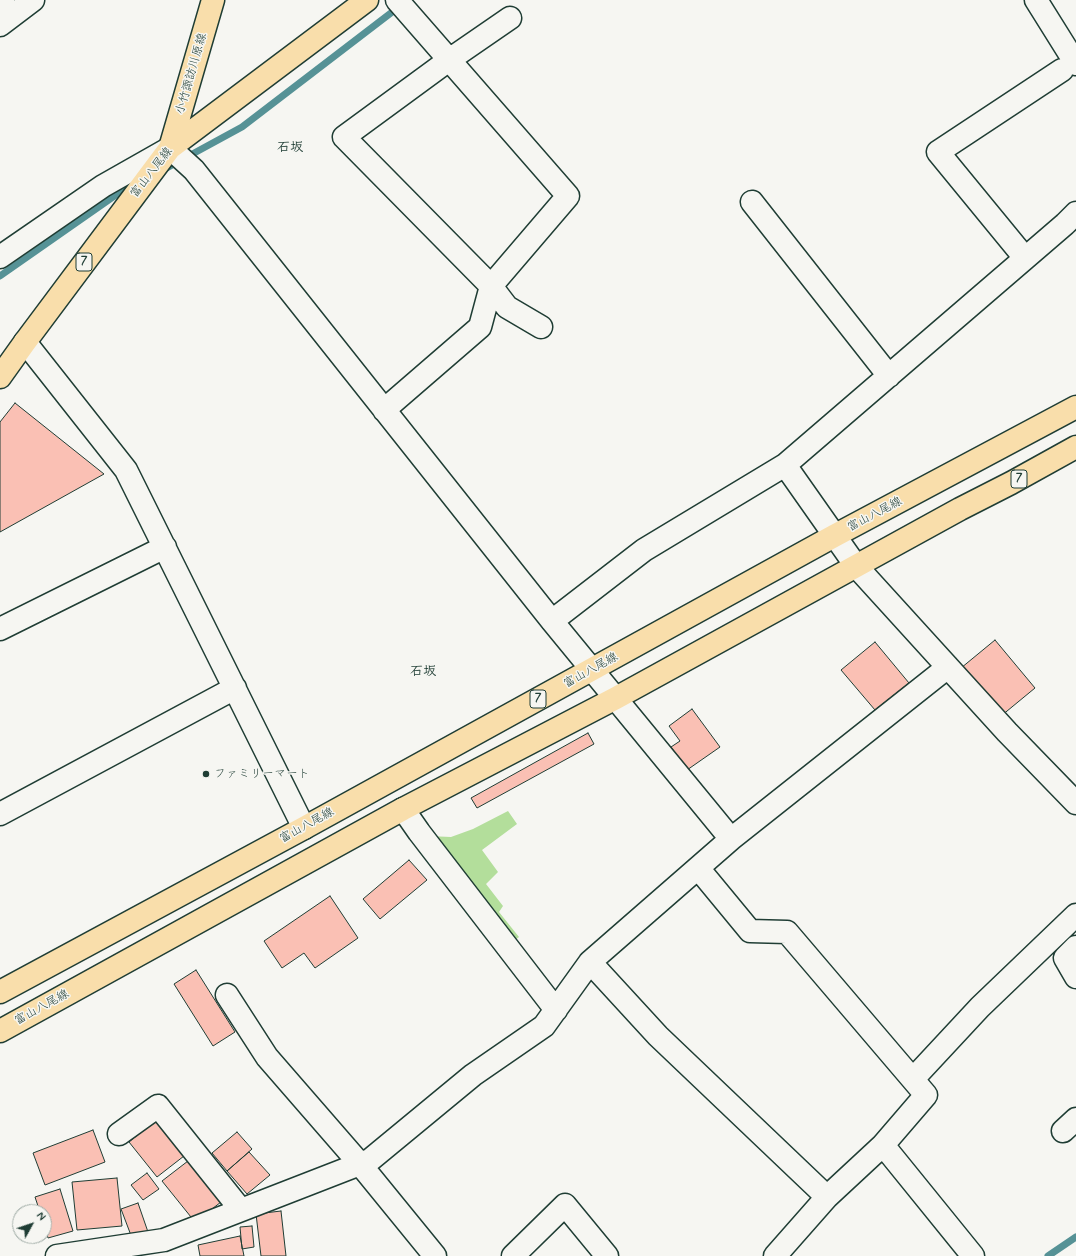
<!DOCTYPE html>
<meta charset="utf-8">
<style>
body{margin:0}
#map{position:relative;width:1076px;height:1256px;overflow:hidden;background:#f6f6f2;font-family:Mynerve,sans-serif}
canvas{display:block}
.north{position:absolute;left:12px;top:1204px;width:40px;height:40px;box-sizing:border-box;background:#f6f6f2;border:1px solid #a0aca6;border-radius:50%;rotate:50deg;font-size:11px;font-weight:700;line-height:16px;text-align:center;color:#1f3d34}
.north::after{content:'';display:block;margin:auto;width:14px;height:18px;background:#1f3d34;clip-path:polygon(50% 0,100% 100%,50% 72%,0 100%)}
</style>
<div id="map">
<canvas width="1076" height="1256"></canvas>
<div class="north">N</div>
</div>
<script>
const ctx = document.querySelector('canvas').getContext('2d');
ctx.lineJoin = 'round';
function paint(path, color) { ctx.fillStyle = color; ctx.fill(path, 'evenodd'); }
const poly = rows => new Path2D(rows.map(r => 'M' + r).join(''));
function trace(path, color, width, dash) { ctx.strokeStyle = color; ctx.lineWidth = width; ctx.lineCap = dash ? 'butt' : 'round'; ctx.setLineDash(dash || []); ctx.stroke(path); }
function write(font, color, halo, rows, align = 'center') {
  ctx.font = font + ' Mynerve,"Klee One",sans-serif'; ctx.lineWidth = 3; ctx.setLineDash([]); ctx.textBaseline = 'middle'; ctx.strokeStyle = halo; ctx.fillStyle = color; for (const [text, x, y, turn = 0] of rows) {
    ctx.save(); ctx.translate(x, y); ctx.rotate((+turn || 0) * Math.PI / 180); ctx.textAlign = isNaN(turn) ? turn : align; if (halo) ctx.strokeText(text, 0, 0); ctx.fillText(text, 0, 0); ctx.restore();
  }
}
const green = poly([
 [508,811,517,824,482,850,498,872,486,884,503,906,499,912,519,937,508,946,428,836,451,837,473,829]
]);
const stream = poly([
 [163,170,242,127,400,6],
 [0,276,116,195,132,187],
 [1048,1256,1076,1237]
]);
const building = poly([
 [15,403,104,474,0,532,0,422,15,403],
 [995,640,1035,688,1001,716,961,668,995,640],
 [875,642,909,683,875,710,841,670,875,642],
 [692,709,720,747,687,770,671,747,680,741,669,726,692,709],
 [588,733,594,744,477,808,471,798,588,733],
 [409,860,427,880,380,919,363,899,409,860],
 [330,896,358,938,315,968,304,953,282,968,264,941,330,896],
 [196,970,235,1032,213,1046,174,984,196,970],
 [156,1120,184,1156,157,1177,129,1142,156,1120],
 [93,1130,105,1162,45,1185,33,1153,93,1130],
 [237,1132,252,1149,227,1171,212,1153,237,1132],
 [249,1152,270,1175,247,1194,227,1171,249,1152],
 [188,1161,221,1202,195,1222,162,1181,188,1161],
 [147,1173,159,1189,143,1200,131,1185,147,1173],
 [117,1178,122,1226,77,1230,72,1182,117,1178],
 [60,1189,73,1231,48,1238,44,1225,44,1212,40,1212,35,1197,60,1189],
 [138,1203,148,1232,132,1238,121,1209,138,1203],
 [281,1211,286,1256,261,1256,256,1214,281,1211],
 [252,1226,254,1247,242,1249,240,1227,252,1226],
 [240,1236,244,1256,200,1256,198,1245,240,1236]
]);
const minor = poly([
 [1036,0,1076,64],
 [0,2,3,0],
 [510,18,449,60,344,137,491,286,507,307,541,327],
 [0,25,33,0],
 [752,202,889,376],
 [0,257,103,186,170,148,194,170,552,621,731,839],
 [1025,258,938,152,1062,70],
 [25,342,126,470,304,828],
 [384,410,480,327,491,286,568,196,397,0],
 [785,465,1065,224,1076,213],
 [552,621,644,550,785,465,856,566,1007,732,1076,803],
 [0,629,165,547],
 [403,809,419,832,556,1010],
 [0,814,235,688],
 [698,868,750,931,787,932,926,1095,883,1145],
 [1076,947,1065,958,1076,977],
 [590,962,658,1036,827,1197,775,1256],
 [227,995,267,1057,360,1164,435,1256],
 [913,1079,980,1007,1076,915],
 [1063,1131,1076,1119],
 [119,1134,158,1106,241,1210],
 [827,1197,883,1145,973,1256],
 [57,1256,164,1240,370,1160,473,1075,544,1026,590,962,731,839,948,667],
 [513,1256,565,1205,607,1256]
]);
const major = poly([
 [170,148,213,0],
 [0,377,25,342,170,148,367,0],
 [0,992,304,828,834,536,1076,407],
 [0,1031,403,809,616,698,960,509,1011,483,1076,447]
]);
const markers = [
 [206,774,4,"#1f3d34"]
];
const shields = [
 [84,262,16],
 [1019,479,16],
 [538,699,16]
];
const shieldNames = [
 ["7",84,262],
 ["7",1019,479],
 ["7",538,699]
];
const streetNames = [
 ["小竹諏訪川原線",192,74,-74],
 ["富山八尾線",152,173,-52],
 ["富山八尾線",875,515,-28],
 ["富山八尾線",591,671,-29],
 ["富山八尾線",307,826,-29],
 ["富山八尾線",42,1008,-29]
];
const poiNames = [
 ["ファミリーマート",214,774]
];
const neighbourhoodNames = [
 ["石坂",290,148],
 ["石坂",423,672]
];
paint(green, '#b3de9b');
trace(stream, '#569296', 7);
paint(building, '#fac0b4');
trace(building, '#1f3d34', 1);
trace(minor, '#1f3d34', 25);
trace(major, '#1f3d34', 25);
trace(minor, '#f6f6f2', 22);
trace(major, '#f9deab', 22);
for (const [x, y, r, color] of markers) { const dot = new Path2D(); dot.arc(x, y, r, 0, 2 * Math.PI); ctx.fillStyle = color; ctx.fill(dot); trace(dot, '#f6f6f2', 1.5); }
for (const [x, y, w] of shields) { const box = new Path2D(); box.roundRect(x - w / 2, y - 9, w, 18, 3); ctx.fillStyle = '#f6f6f2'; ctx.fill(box); trace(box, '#1f3d34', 1); }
write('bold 11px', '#1f3d34', null, shieldNames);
write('12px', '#1f3d34', '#f6f6f2', streetNames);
write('12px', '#1f3d34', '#f6f6f2', poiNames, 'left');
write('bold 13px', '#1f3d34', '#f6f6f2', neighbourhoodNames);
</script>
